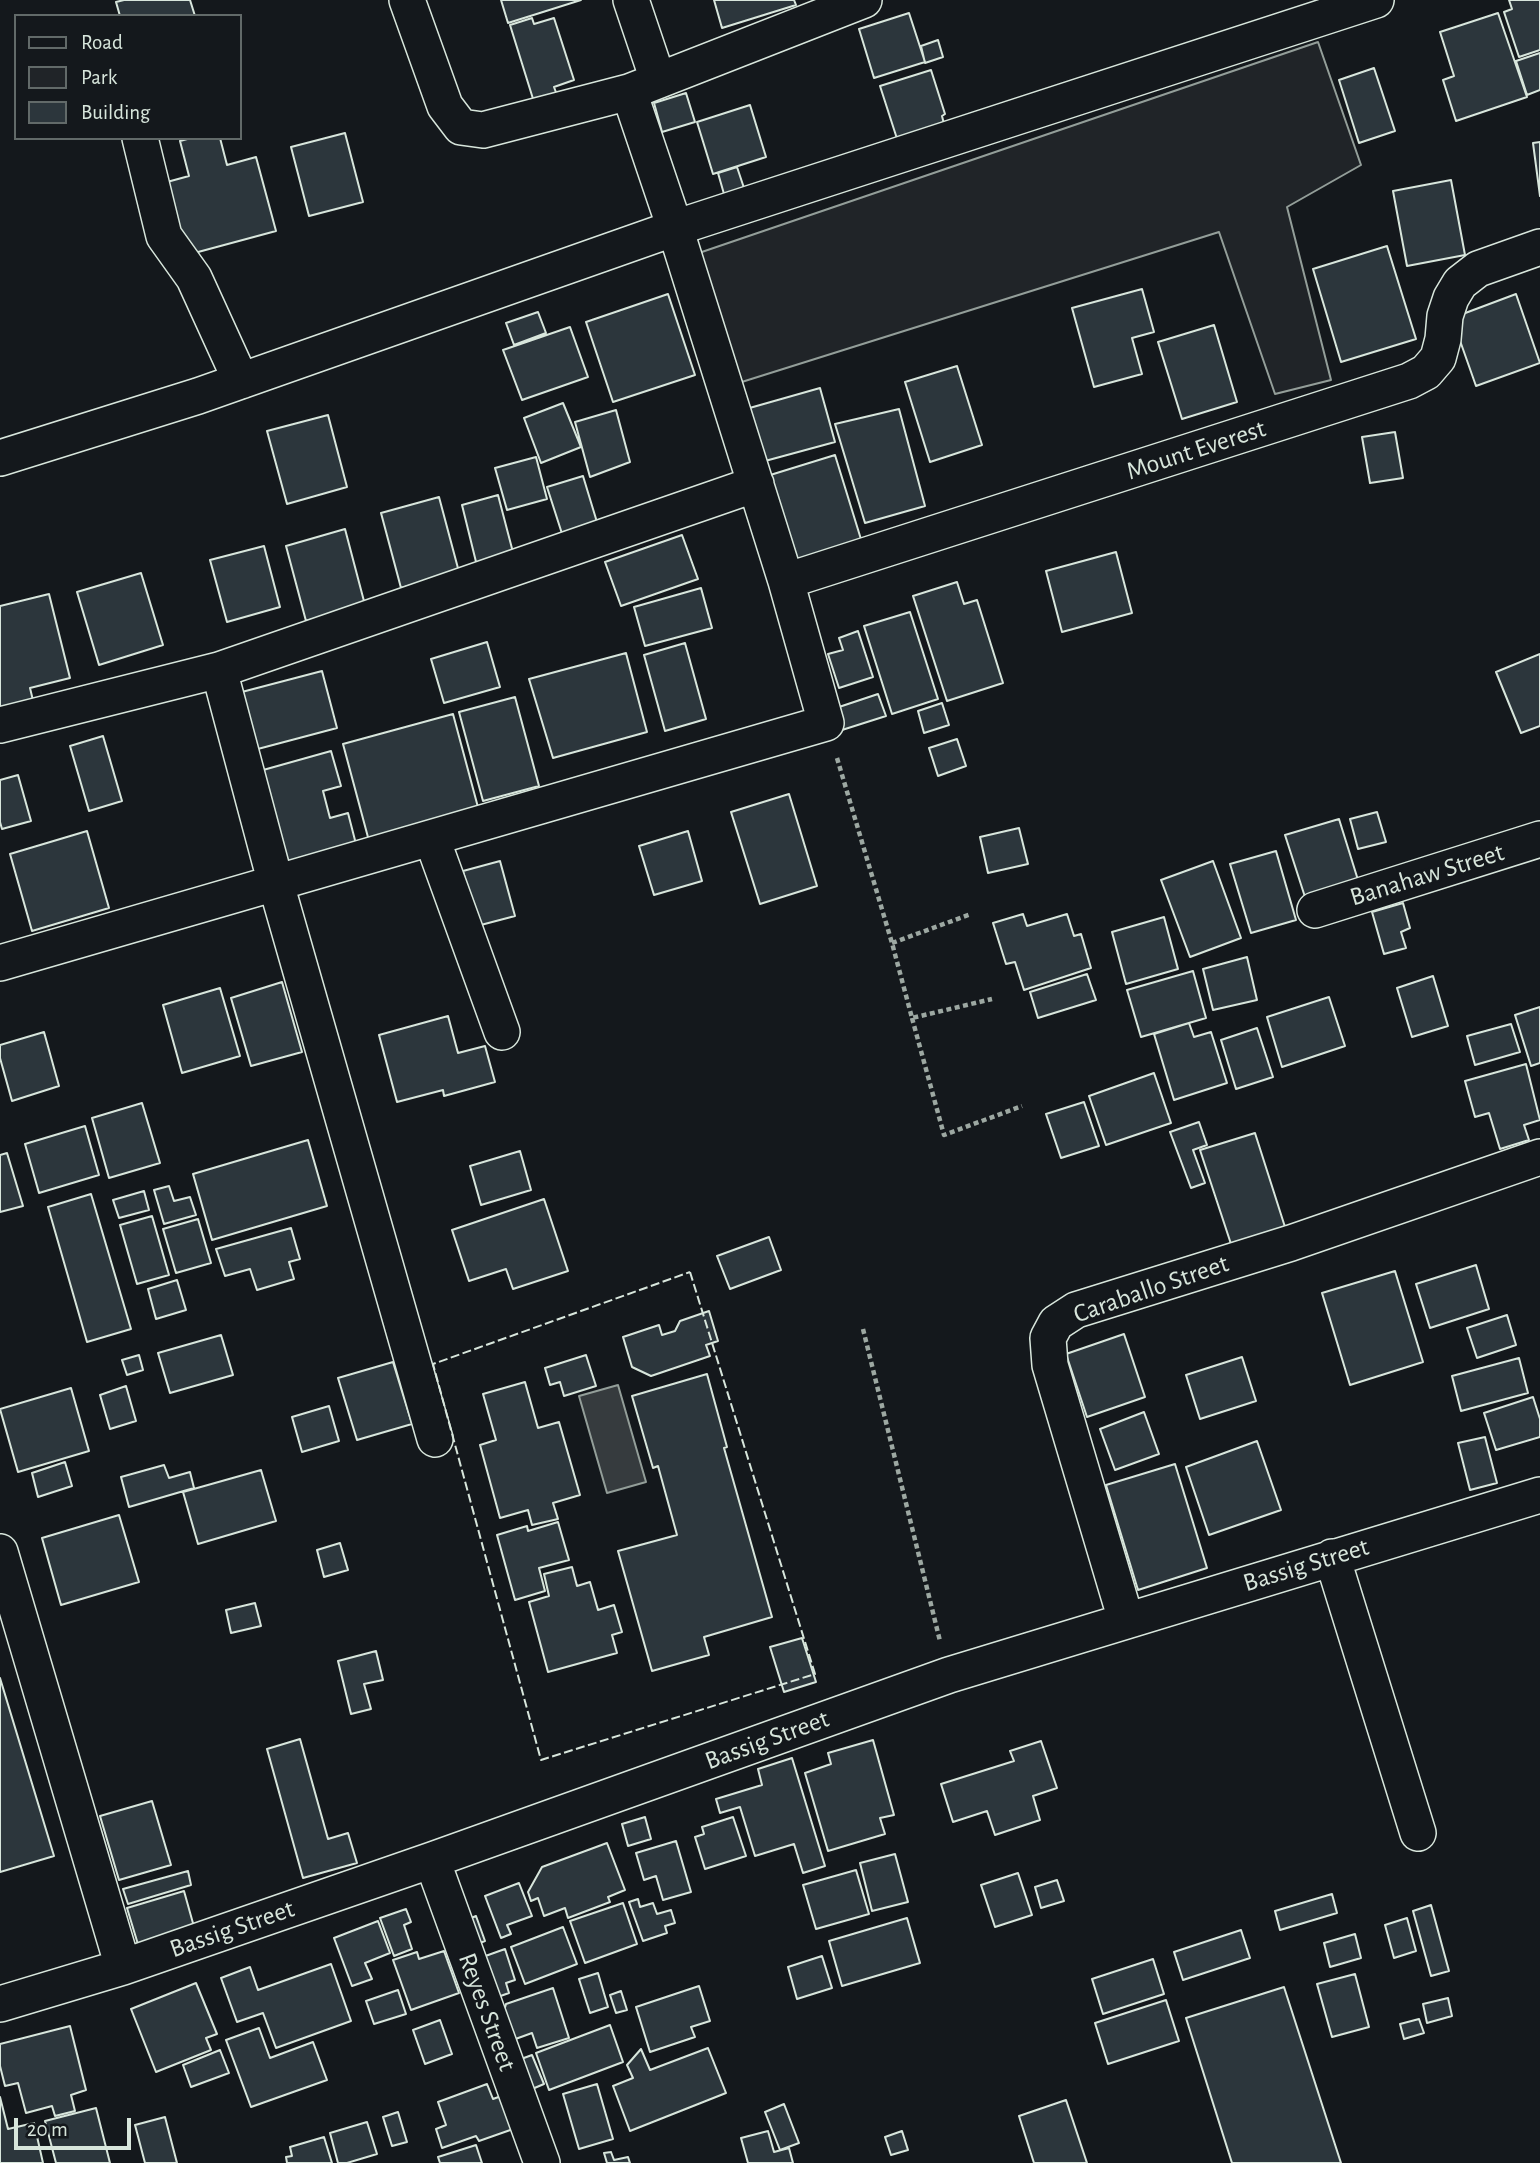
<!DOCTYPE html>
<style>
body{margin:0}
#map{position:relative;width:1540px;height:2163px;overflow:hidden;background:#14181c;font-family:"Alegreya Sans",sans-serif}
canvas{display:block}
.legend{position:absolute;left:14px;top:14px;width:228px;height:126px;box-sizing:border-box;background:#14181c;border:2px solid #626a69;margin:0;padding:9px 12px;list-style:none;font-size:21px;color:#d8e6dc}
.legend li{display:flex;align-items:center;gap:14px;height:35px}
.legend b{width:35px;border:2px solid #626a69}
.scale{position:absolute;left:14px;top:2118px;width:117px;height:32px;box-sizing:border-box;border:4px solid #d8e6dc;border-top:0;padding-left:9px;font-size:21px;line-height:24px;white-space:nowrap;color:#d8e6dc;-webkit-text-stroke:5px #14181c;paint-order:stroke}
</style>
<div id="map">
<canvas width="1540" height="2163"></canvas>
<ul class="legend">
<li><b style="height:9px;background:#14181c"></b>Road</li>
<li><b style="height:19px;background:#202428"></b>Park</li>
<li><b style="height:19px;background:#2c363c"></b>Building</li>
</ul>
<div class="scale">20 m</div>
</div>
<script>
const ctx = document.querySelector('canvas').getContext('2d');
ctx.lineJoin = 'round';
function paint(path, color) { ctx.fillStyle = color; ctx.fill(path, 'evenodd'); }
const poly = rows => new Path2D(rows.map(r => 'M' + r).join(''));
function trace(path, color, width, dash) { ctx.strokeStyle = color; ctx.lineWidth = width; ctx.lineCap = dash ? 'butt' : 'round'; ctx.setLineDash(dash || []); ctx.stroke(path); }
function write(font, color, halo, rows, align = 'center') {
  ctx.font = font + ' "Alegreya Sans",sans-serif'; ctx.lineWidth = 5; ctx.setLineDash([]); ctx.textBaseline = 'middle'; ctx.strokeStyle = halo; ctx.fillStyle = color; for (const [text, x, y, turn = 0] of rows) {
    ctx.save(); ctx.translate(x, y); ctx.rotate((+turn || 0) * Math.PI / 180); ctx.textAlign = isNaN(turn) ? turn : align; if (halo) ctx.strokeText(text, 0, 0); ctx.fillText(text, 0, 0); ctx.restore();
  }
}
const green = poly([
 [1318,42,1361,165,1287,207,1331,380,1275,394,1219,232,729,386,693,255,1318,42]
]);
const water = poly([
 [618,1385,646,1482,607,1493,579,1396,618,1385]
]);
const building = poly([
 [124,0,190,0,195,16,120,16,116,2,124,0],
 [501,0,581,0,508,23,501,0],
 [714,0,794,0,796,5,722,28,714,0],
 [1509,0,1540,0,1540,50,1519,57,1504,12,1512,9,1509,0],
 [909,13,925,62,874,78,859,29,909,13],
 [1498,13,1527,97,1456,121,1443,80,1454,76,1440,32,1498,13],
 [532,18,534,24,554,18,574,80,554,87,557,95,534,102,510,25,532,18],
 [938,40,943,57,925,63,921,46,938,40],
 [1540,53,1540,90,1527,95,1516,61,1540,53],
 [1374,68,1395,131,1359,143,1339,80,1374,68],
 [931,70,945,114,942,116,945,128,900,148,880,86,931,70],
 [686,93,695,122,662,132,654,103,686,93],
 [750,105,766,157,713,174,697,122,750,105],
 [345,133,363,202,309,216,291,147,345,133],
 [191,138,220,138,227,165,256,157,276,231,187,255,167,182,189,176,180,141,191,138],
 [1540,142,1540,196,1533,143,1540,142],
 [737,167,744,188,724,194,718,173,737,167],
 [1451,180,1465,255,1407,266,1393,191,1451,180],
 [1387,246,1416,339,1341,362,1313,269,1387,246],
 [1142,289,1154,332,1132,338,1142,374,1094,387,1072,308,1142,289],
 [668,294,695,375,613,402,586,322,668,294],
 [1516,294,1540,363,1476,386,1452,318,1516,294],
 [538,312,546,333,514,345,506,323,538,312],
 [1214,325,1237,402,1182,419,1158,342,1214,325],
 [570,327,588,377,522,400,503,350,570,327],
 [957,366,982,445,930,462,905,382,957,366],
 [820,388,835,442,754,464,739,411,820,388],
 [563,403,581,447,541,463,524,418,563,403],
 [899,409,925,506,865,523,835,424,899,409],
 [616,410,630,462,590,477,575,422,616,410],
 [328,415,347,487,287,504,267,431,328,415],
 [1395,432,1403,478,1370,483,1362,437,1395,432],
 [835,455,864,549,796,570,767,476,835,455],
 [536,457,547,499,507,510,495,468,536,457],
 [583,476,600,532,565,543,547,487,583,476],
 [498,495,515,560,478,570,462,505,498,495],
 [439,497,459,572,401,588,381,513,439,497],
 [345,529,365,605,306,621,286,546,345,529],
 [682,535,698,579,621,606,605,562,682,535],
 [264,546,280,607,227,622,210,560,264,546],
 [1116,552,1132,613,1062,632,1046,571,1116,552],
 [141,573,163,645,99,665,77,592,141,573],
 [957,582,964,604,977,600,1003,683,947,701,913,596,957,582],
 [701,588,712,628,645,646,634,607,701,588],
 [49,594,70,678,30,688,36,713,0,722,0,606,49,594],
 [910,612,938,699,892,714,864,626,910,612],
 [858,631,873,677,839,688,828,654,843,650,839,638,858,631],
 [487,642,500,687,444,703,431,659,487,642],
 [685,643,706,719,665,731,644,655,685,643],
 [626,653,647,732,553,758,529,679,626,653],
 [1540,654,1540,726,1521,733,1496,672,1540,654],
 [322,671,337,728,254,750,238,693,322,671],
 [878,694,886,716,842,730,836,708,878,694],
 [515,697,539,786,483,801,459,712,515,697],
 [942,703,949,725,924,733,918,711,942,703],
 [453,714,479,811,369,841,343,744,453,714],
 [103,736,122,801,89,811,70,746,103,736],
 [957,739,966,766,938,776,929,748,957,739],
 [331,751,341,786,323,791,330,818,348,813,357,848,282,869,256,772,331,751],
 [18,775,31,821,2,829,0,822,0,780,18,775],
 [789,794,817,886,760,904,731,812,789,794],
 [1377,812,1386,842,1358,849,1350,819,1377,812],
 [1339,819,1358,880,1305,897,1285,835,1339,819],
 [1019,828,1028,864,988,873,980,837,1019,828],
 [87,831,109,908,32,931,10,854,87,831],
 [688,831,702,881,654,895,639,846,688,831],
 [1276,851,1296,920,1251,933,1230,864,1276,851],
 [500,861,515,916,477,926,463,871,500,861],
 [1213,861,1241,938,1190,957,1161,880,1213,861],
 [1403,903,1410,928,1401,932,1406,948,1384,954,1372,912,1403,903],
 [1023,914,1027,926,1067,914,1074,936,1081,934,1091,968,1024,990,1015,962,1006,964,993,923,1023,914],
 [1164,917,1178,969,1126,984,1112,932,1164,917],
 [1247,957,1257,1000,1213,1010,1203,969,1247,957],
 [1193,971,1206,1018,1141,1037,1127,990,1193,971],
 [1087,974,1096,1000,1038,1018,1030,992,1087,974],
 [1433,976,1448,1026,1412,1037,1397,988,1433,976],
 [282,982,302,1052,251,1066,231,998,282,982],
 [220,988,240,1056,182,1073,163,1005,220,988],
 [1329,997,1345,1046,1282,1067,1267,1017,1329,997],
 [1540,1007,1540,1063,1531,1066,1515,1015,1540,1007],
 [448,1016,458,1053,485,1046,495,1082,444,1096,443,1090,397,1102,379,1035,448,1016],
 [1189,1023,1194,1037,1211,1032,1227,1083,1174,1100,1154,1034,1189,1023],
 [1511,1024,1520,1052,1475,1065,1467,1036,1511,1024],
 [1257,1028,1273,1077,1236,1089,1221,1040,1257,1028],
 [44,1032,59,1086,12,1101,0,1058,0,1045,44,1032],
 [1526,1064,1540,1120,1524,1125,1529,1140,1500,1149,1489,1113,1475,1117,1465,1081,1526,1064],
 [1154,1073,1171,1123,1106,1145,1089,1096,1154,1073],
 [1084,1102,1099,1146,1061,1158,1046,1114,1084,1102],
 [142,1103,160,1163,109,1178,92,1118,142,1103],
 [1199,1122,1207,1145,1193,1150,1205,1183,1191,1188,1170,1132,1199,1122],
 [85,1126,99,1175,39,1193,25,1144,85,1126],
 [1255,1133,1285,1227,1231,1244,1200,1150,1255,1133],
 [308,1140,327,1206,212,1240,193,1174,308,1140],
 [520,1151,531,1190,481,1205,470,1166,520,1151],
 [7,1153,23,1206,0,1212,0,1155,7,1153],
 [169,1186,174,1201,190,1197,196,1215,164,1224,154,1190,169,1186],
 [144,1191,149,1210,119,1218,113,1200,144,1191],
 [91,1194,131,1329,87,1342,48,1207,91,1194],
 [544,1199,568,1271,513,1289,506,1269,469,1281,452,1230,544,1199],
 [152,1216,169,1275,137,1284,120,1225,152,1216],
 [198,1219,211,1263,176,1273,163,1229,198,1219],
 [291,1228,300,1259,289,1262,294,1279,257,1290,250,1269,225,1276,216,1249,291,1228],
 [769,1237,781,1270,730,1289,717,1256,769,1237],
 [1476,1265,1489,1309,1430,1328,1416,1284,1476,1265],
 [1395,1271,1423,1362,1350,1385,1322,1293,1395,1271],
 [177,1280,186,1310,156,1319,148,1289,177,1280],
 [709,1311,718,1341,706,1345,710,1356,651,1376,632,1367,623,1337,659,1325,662,1335,675,1331,680,1321,709,1311],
 [1507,1315,1516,1345,1477,1358,1467,1328,1507,1315],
 [1124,1334,1145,1397,1087,1417,1066,1354,1124,1334],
 [221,1335,233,1375,170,1393,158,1353,221,1335],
 [139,1355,143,1370,127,1375,122,1360,139,1355],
 [586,1355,596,1386,564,1396,560,1382,550,1385,545,1368,586,1355],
 [1242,1357,1256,1401,1200,1419,1186,1375,1242,1357],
 [1519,1358,1528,1393,1461,1411,1452,1376,1519,1358],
 [393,1362,412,1424,357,1440,338,1378,393,1362],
 [707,1374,727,1447,724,1448,772,1617,704,1637,709,1655,652,1671,618,1551,677,1535,658,1466,653,1468,632,1396,707,1374],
 [525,1382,538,1428,559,1422,580,1495,553,1503,558,1519,532,1525,528,1510,500,1518,480,1445,496,1440,483,1394,525,1382],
 [126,1386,136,1421,110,1429,100,1395,126,1386],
 [71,1388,89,1451,18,1472,0,1409,71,1388],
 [1533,1397,1540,1419,1540,1437,1496,1450,1484,1413,1533,1397],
 [329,1406,339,1441,302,1452,292,1417,329,1406],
 [1144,1412,1159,1454,1115,1470,1100,1429,1144,1412],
 [1485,1437,1497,1483,1470,1490,1458,1443,1485,1437],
 [1257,1441,1281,1510,1209,1535,1186,1467,1257,1441],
 [65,1462,72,1486,38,1497,32,1473,65,1462],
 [1175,1464,1207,1568,1138,1590,1106,1485,1175,1464],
 [164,1465,169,1478,190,1472,194,1488,129,1507,121,1477,164,1465],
 [261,1470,276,1521,198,1544,183,1492,261,1470],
 [119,1515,139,1582,61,1605,42,1538,119,1515],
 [558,1522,569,1560,539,1568,545,1591,515,1600,497,1535,527,1526,528,1531,558,1522],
 [340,1543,348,1570,324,1577,317,1550,340,1543],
 [572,1567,577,1586,590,1582,598,1610,614,1605,622,1632,612,1635,617,1653,548,1672,529,1602,549,1596,544,1574,572,1567],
 [255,1603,261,1626,231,1633,226,1610,255,1603],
 [802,1638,816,1682,784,1692,770,1647,802,1638],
 [376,1651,383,1680,364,1684,371,1709,351,1714,338,1661,376,1651],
 [0,1678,54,1856,0,1872,0,1678],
 [300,1739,328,1839,348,1833,357,1863,303,1878,267,1749,300,1739],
 [873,1740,894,1815,880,1818,885,1834,828,1851,805,1773,831,1764,828,1753,873,1740],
 [1041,1741,1057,1788,1033,1796,1040,1820,995,1835,987,1811,953,1822,941,1784,1014,1761,1010,1751,1041,1741],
 [792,1758,825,1866,803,1873,794,1844,755,1856,740,1807,720,1813,716,1799,762,1785,758,1769,792,1758],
 [152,1801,171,1865,119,1880,100,1816,152,1801],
 [645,1817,651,1839,628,1846,622,1824,645,1817],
 [733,1817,746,1856,705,1869,695,1837,704,1834,702,1827,733,1817],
 [676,1841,691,1892,663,1900,656,1876,644,1880,636,1853,676,1841],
 [607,1843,625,1890,608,1897,610,1902,568,1918,565,1908,544,1916,538,1898,531,1901,528,1892,542,1867,607,1843],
 [895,1854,908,1902,872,1911,860,1863,895,1854],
 [856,1870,869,1914,816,1929,803,1885,856,1870],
 [188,1871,191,1885,128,1904,123,1889,188,1871],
 [1018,1873,1032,1915,995,1927,981,1885,1018,1873],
 [1057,1880,1064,1901,1041,1908,1035,1887,1057,1880],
 [519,1883,532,1916,507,1925,511,1934,501,1938,485,1896,519,1883],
 [184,1891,196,1934,140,1951,127,1908,184,1891],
 [1332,1894,1337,1913,1280,1930,1275,1911,1332,1894],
 [638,1899,640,1907,653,1903,657,1914,671,1910,675,1923,665,1926,667,1933,643,1941,629,1902,638,1899],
 [623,1903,637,1944,585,1963,570,1921,623,1903],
 [1431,1905,1449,1971,1431,1976,1413,1911,1431,1905],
 [406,1909,411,1922,404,1925,412,1949,394,1956,380,1918,406,1909],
 [476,1916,485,1941,469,1947,461,1922,476,1916],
 [907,1918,920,1963,842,1986,829,1941,907,1918],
 [1407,1918,1416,1951,1394,1958,1385,1925,1407,1918],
 [378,1921,390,1953,365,1963,372,1979,352,1986,334,1938,378,1921],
 [563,1927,577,1964,525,1984,511,1947,563,1927],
 [1241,1930,1250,1958,1183,1980,1174,1952,1241,1930],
 [1355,1934,1361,1958,1330,1967,1324,1943,1355,1934],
 [505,1949,515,1980,506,1983,509,1993,492,1999,477,1959,505,1949],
 [444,1951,459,1993,411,2010,393,1960,417,1952,419,1959,444,1951],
 [822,1956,832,1988,797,1999,788,1967,822,1956],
 [1153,1959,1164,1994,1103,2014,1092,1979,1153,1959],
 [331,1964,351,2021,276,2048,263,2013,237,2022,221,1978,250,1967,258,1990,331,1964],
 [598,1973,608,2007,590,2013,579,1979,598,1973],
 [1355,1974,1369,2027,1332,2037,1317,1984,1355,1974],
 [196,1983,217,2034,206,2038,211,2050,156,2072,131,2009,196,1983],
 [699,1986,710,2021,691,2027,695,2037,650,2052,636,2007,699,1986],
 [1284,1987,1341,2163,1232,2163,1186,2018,1284,1987],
 [553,1988,569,2038,537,2048,532,2033,510,2041,502,2018,506,2004,553,1988],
 [398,1990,406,2014,374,2024,366,2001,398,1990],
 [621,1991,627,2010,616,2013,610,1995,621,1991],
 [1448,1998,1452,2016,1427,2023,1423,2004,1448,1998],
 [1166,2000,1179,2041,1108,2064,1095,2023,1166,2000],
 [1419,2019,1424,2033,1404,2039,1400,2024,1419,2019],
 [440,2020,452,2054,425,2064,413,2030,440,2020],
 [610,2025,623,2062,549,2090,536,2053,610,2025],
 [70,2026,86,2090,71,2095,75,2111,55,2116,52,2106,26,2113,18,2083,5,2086,0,2066,0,2044,70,2026],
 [259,2028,270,2058,313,2042,327,2080,251,2107,226,2040,259,2028],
 [708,2048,726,2093,630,2131,613,2086,633,2078,627,2065,641,2049,650,2070,708,2048],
 [220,2050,229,2073,191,2087,183,2065,220,2050],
 [532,2055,544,2084,525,2092,513,2062,532,2055],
 [487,2084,493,2099,504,2095,516,2128,479,2141,476,2136,442,2148,436,2129,446,2125,438,2102,487,2084],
 [597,2084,613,2139,579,2149,563,2094,597,2084],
 [0,2097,8,2129,34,2123,43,2163,0,2163,0,2097],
 [1066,2100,1087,2163,1034,2163,1019,2116,1066,2100],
 [784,2104,799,2143,780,2150,765,2112,784,2104],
 [96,2108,110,2163,56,2163,45,2121,96,2108],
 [398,2112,407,2142,392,2146,383,2117,398,2112],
 [165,2117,177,2163,145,2163,135,2125,165,2117],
 [367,2122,377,2154,347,2163,338,2163,330,2133,367,2122],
 [768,2131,774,2152,789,2148,793,2163,748,2163,741,2138,768,2131],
 [902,2131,908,2150,891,2155,885,2137,902,2131],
 [324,2137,332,2163,287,2163,286,2157,292,2156,290,2147,324,2137],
 [476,2145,482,2163,440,2163,438,2157,476,2145],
 [611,2152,614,2160,628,2157,630,2163,607,2163,604,2153,611,2152]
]);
const path = poly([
 [837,758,892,943,912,1018,992,999],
 [892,943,971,914],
 [912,1018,944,1135,1022,1106],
 [863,1329,940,1641]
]);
const minor = poly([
 [407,0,445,106,461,127,483,130,629,92,864,0],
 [631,0,658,80],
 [140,138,164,236,194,278,241,381],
 [0,458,198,396,675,228,1376,0],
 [786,581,1409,381,1426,372,1438,358,1443,339,1445,316,1451,298,1460,283,1478,269,1540,247],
 [219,670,276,884,435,1439],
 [0,725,219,670,756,484],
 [432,839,502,1032],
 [1315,910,1540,839],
 [0,963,826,723,786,581,675,228,629,92],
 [0,1552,123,1967],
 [1332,1557,1418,1833],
 [1126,1620,1050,1365,1048,1338,1056,1323,1076,1310,1291,1243,1540,1157],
 [432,1860,542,2163],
 [0,2004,123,1967,432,1860,949,1675,1540,1495]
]);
const fence = poly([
 [690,1272,815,1674,541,1760,433,1364,690,1272]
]);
const streetNames = [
 ["Mount Everest",1196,450,-18],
 ["Banahaw Street",1427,875,-17],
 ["Caraballo Street",1151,1289,-19],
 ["Bassig Street",1306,1565,-17],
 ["Bassig Street",767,1740,-20],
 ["Bassig Street",232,1929,-19],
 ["Reyes Street",487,2012,70]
];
paint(green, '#202428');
trace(green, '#939e99', 2);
paint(water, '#363b3e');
trace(water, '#939e99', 2);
paint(building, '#2c363c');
trace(building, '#d8e6dc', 2);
trace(minor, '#d8e6dc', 38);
trace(path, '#9da8a2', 4.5, [5, 3.5]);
trace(minor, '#14181c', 35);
trace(fence, '#d8e6dc', 2, [9, 3.5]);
write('26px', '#d8e6dc', '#14181c', streetNames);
</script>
